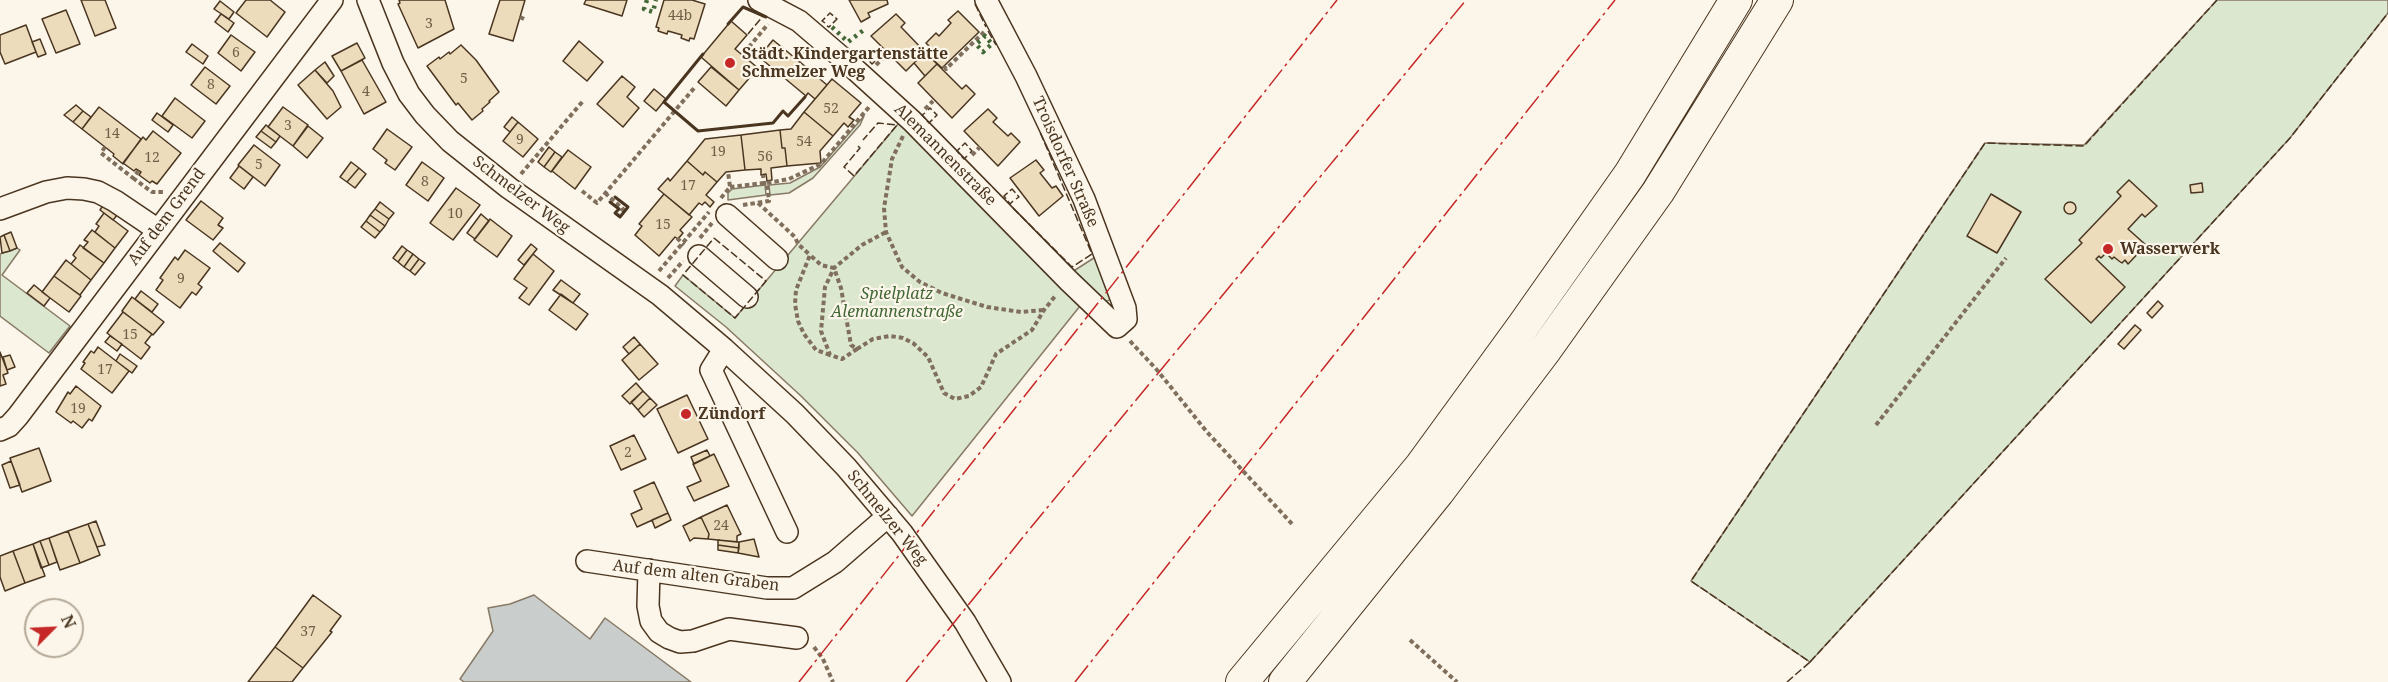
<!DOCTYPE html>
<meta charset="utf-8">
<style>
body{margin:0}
#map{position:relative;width:2388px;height:682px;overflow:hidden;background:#fbf6e9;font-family:"Noto Serif",serif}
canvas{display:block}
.north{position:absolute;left:24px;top:598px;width:60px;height:60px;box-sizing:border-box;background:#fbf6e9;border:2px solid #b4a999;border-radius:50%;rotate:66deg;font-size:16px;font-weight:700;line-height:24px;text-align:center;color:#4a3520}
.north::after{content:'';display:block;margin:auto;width:21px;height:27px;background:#c62828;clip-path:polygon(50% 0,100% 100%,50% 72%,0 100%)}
</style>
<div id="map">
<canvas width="2388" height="682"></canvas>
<div class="north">N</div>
</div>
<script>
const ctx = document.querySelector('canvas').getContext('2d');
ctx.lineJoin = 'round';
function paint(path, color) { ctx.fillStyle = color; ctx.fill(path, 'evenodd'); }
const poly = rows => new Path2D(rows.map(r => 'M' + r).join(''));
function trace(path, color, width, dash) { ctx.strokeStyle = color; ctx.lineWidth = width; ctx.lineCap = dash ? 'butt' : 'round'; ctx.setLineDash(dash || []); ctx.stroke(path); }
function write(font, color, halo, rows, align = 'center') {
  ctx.font = font + ' "Noto Serif",serif'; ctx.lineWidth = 4.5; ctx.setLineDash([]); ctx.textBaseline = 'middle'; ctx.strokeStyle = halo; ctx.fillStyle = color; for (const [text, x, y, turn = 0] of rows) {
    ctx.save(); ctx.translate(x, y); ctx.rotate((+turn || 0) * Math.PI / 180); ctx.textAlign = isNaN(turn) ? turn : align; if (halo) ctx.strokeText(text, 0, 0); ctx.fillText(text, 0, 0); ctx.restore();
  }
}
const green = poly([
 [2217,0,2388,0,2388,13,2290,138,1810,662,1691,581,1985,143,2084,145,2217,0],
 [864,116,860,125,813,178,789,193,770,195,769,185,790,183,820,167,864,116],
 [899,123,1080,306,912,516,858,453,801,396,726,327,675,286,683,275,735,318,899,123],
 [765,185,766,195,728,200,728,193,732,189,765,185],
 [17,248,20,250,2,275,70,326,49,353,0,316,0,254,17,248],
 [1097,256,1112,298,1103,304,1072,272,1097,256]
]);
const water = poly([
 [534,595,590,639,605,618,691,682,464,682,460,679,493,631,488,608,510,604,534,595]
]);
const building = poly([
 [81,0,105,0,116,28,95,36,81,0],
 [246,0,270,0,285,12,267,37,236,13,246,0],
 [399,0,445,0,454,29,418,48,398,4,400,3,399,0],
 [500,0,525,0,513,41,489,34,500,0],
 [586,0,627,0,622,16,584,4,586,0],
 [664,0,692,0,705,4,694,39,690,38,689,41,681,38,682,35,668,31,667,34,658,31,659,28,656,27,664,0],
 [849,0,887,0,888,4,868,13,870,17,861,22,849,0],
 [220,1,234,12,229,19,214,9,220,1],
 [66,10,80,44,56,53,42,19,66,10],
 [958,11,979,32,942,68,925,52,930,47,926,43,936,33,939,36,951,23,948,20,958,11],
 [221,14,234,23,228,32,215,22,221,14],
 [896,14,905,23,901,27,925,52,906,71,871,36,896,14],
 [731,21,747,35,735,49,758,68,739,90,701,57,731,21],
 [26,25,36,52,5,64,0,52,0,35,26,25],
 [231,35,255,52,241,71,218,53,231,35],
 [40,39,46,54,38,57,32,42,40,39],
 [773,40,800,62,791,73,787,70,782,76,759,57,773,40],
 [579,41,603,62,587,81,563,61,579,41],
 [357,43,365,58,341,71,332,56,357,43],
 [192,44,208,56,203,64,186,52,192,44],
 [461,45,476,60,499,92,489,101,490,102,482,109,483,111,472,120,458,103,456,105,427,66,439,57,440,59,449,52,450,54,461,45],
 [925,52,937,64,925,76,914,63,925,52],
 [362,60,386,102,364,114,341,71,362,60],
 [325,62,334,76,327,83,315,70,325,62],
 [800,62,827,85,815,99,808,93,806,96,782,76,787,70,791,73,800,62],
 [937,64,962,89,966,85,975,94,952,118,918,83,937,64],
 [205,67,230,86,216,104,191,85,205,67],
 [711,67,739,90,726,106,698,82,711,67],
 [315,70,333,91,341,107,327,119,298,85,315,70],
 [622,76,635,87,627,97,639,108,623,127,597,104,622,76],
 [832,79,861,103,849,117,854,120,848,127,844,123,833,136,804,112,832,79],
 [654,89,666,99,656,111,644,101,654,89],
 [175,98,205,121,192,138,162,116,175,98],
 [76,105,83,111,73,122,64,115,76,105],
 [99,107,141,139,123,164,113,156,114,154,82,129,99,107],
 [283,107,308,125,293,146,268,127,283,107],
 [988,109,997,118,993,122,1008,136,1011,133,1020,142,998,166,964,131,988,109],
 [83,111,91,117,82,129,73,122,83,111],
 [804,112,833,136,820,151,821,163,787,166,785,148,782,148,780,130,791,129,804,112],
 [157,113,173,125,168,132,152,120,157,113],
 [512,117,518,122,510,132,504,127,512,117],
 [518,122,538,139,523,157,503,141,518,122],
 [266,125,280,136,276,142,261,131,266,125],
 [308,126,323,138,307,158,293,146,308,126],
 [387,129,412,147,395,170,385,163,387,160,373,149,387,129],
 [780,130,782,148,785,148,787,166,771,168,772,180,767,181,766,174,761,175,761,169,745,170,741,135,780,130],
 [153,131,181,153,157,184,152,181,150,183,139,175,141,172,136,169,134,171,123,163,143,137,146,140,153,131],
 [261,131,276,142,271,148,256,137,261,131],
 [741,135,745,170,726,172,717,182,705,172,703,175,687,161,705,139,741,135],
 [254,145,280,165,265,186,238,165,254,145],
 [549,147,555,152,544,167,538,162,549,147],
 [568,150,591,167,575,189,552,171,568,150],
 [555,152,562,157,551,172,544,167,555,152],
 [1036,160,1044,170,1040,173,1052,188,1056,186,1063,196,1039,216,1010,178,1036,160],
 [687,161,703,175,705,172,717,182,706,195,714,202,710,207,705,202,702,205,699,203,689,215,658,189,668,178,670,181,687,161],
 [351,162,359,168,347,182,340,177,351,162],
 [422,162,444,178,428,201,406,185,422,162],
 [239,166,253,177,244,189,230,178,239,166],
 [359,168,366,174,355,188,347,182,359,168],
 [2129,180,2157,206,2145,217,2142,214,2128,229,2146,245,2128,264,2125,260,2122,263,2119,261,2114,257,2112,259,2106,253,2101,258,2099,256,2096,259,2125,287,2091,323,2045,279,2082,243,2079,240,2121,196,2117,192,2129,180],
 [2202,183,2203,192,2191,193,2190,185,2202,183],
 [456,188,480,205,453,240,430,223,456,188],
 [664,194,692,217,680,230,683,233,678,239,675,237,659,256,635,235,642,226,639,224,664,194],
 [1991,194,2021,212,1997,253,1967,236,1991,194],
 [201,201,223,218,218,225,223,228,213,240,186,220,201,201],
 '2064 208a6 6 0 1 1 12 0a6 6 0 1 1-12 0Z',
 [380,202,394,213,389,219,375,209,380,202],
 [104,204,118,214,113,220,100,210,104,204],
 [375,209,389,219,385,226,370,215,375,209],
 [104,213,128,231,115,248,95,232,99,226,96,224,104,213],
 [481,214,489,221,475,239,467,233,481,214],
 [370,215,385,226,380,232,366,221,370,215],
 [490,219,512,236,497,257,474,240,490,219],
 [366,221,380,232,375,238,361,227,366,221],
 [92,230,115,248,104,263,83,248,88,242,84,240,92,230],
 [11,232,17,248,10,251,4,235,11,232],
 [4,235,10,251,2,253,0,237,4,235],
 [220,243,245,263,238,272,213,251,220,243],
 [531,244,537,249,524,265,518,260,531,244],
 [80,245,104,263,91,280,71,264,76,258,73,255,80,245],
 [402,246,407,250,398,262,393,258,402,246],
 [185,250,210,268,198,284,202,287,196,295,192,292,180,308,156,290,163,280,160,278,175,257,178,260,185,250],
 [407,250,413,254,404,267,398,262,407,250],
 [413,254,419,259,410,271,404,267,413,254],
 [533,254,554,271,529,305,519,298,527,288,514,279,533,254],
 [419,259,425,263,415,275,410,271,419,259],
 [66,260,91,280,80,295,54,276,66,260],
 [54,276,81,296,69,312,42,292,54,276],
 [561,280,580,294,573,303,553,290,561,280],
 [34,285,50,298,44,306,27,293,34,285],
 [141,291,158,304,152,312,135,299,141,291],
 [561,294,588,314,576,330,549,310,561,294],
 [132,297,164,322,153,335,122,311,132,297],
 [2158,301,2163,306,2152,318,2147,313,2158,301],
 [123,312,152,334,145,343,150,347,141,359,107,333,123,312],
 [2135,325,2141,330,2124,349,2118,344,2135,325],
 [110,336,122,344,117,351,105,342,110,336],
 [634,337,640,344,629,354,623,347,634,337],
 [640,344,658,364,639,380,622,360,640,344],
 [98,347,129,371,112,393,81,369,85,363,83,362,91,351,94,353,98,347],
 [0,352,8,373,3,375,6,384,0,386,0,352],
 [120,354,137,366,132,373,116,361,120,354],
 [10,355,15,367,7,370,3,357,10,355],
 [636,383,643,391,630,404,622,396,636,383],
 [76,386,101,406,92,421,89,419,82,428,73,421,71,423,56,412,68,392,70,394,76,386],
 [643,391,650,398,638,410,631,402,643,391],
 [687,395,708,439,678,453,657,409,687,395],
 [650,398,657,405,644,417,638,410,650,398],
 [634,435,646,459,621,470,610,446,634,435],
 [39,448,51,481,22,492,10,458,39,448],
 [707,450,710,456,694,464,691,457,707,450],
 [714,454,729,486,694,501,687,487,701,481,693,464,714,454],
 [11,461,20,485,10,488,2,465,11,461],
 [654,482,668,513,637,527,631,514,642,509,634,491,654,482],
 [727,505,741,534,737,536,737,542,708,539,709,534,701,517,727,505],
 [668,513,671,520,655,528,652,520,668,513],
 [701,517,709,534,708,539,694,538,690,541,683,526,701,517],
 [96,521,105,545,97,547,88,524,96,521],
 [88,524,100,555,80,563,68,531,88,524],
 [68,531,80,563,60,570,49,538,68,531],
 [49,538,57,562,49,565,40,541,49,538],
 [754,539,759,557,738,553,739,542,754,539],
 [718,540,739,542,739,548,718,545,718,540],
 [40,541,49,565,41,568,33,544,40,541],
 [33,544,45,576,25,583,13,551,33,544],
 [718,545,739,548,738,553,718,550,718,545],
 [13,551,25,583,5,591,0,577,0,556,13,551],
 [313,595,341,616,330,631,332,632,303,668,275,647,313,595],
 [275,647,303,668,292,682,248,682,275,647]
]);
const path = poly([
 [520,17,524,19],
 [744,53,768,24],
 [796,59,804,50],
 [876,65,888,53],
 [944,66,946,69,984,32],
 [925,109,933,101],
 [903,136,892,159,884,208,886,232,902,267,920,282,942,293,987,307,1021,312,1044,310],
 [105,147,101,153,133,178,139,170],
 [972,155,980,147],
 [521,174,583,101],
 [133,178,152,192,163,192],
 [767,183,789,179,821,164,869,107],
 [730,187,764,183],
 [582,191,597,203,695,87],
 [605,193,623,209,619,214],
 [721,198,730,187,728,172],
 [758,203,795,237,798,244,810,255],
 [743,205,769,201,767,183,764,183,763,175],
 [677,238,684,245],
 [700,238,712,223],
 [659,271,709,212],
 [668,278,683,261],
 [1130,341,1157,370,1207,432,1293,525],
 [857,349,873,339,890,336,903,338,913,343,928,357,944,393,955,399,969,396,981,387,996,354,1032,330,1044,310,1056,295],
 [830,355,816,350,804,334,798,321,795,304,796,290,810,255,821,265,834,268,841,288,851,345,857,349,842,359,830,355,821,331,825,287,834,268,862,245,886,232],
 [1876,425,2006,258],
 [1410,640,1457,682],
 [814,647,823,659,833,682]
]);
const minor = poly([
 [368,0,393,63,409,94,425,115,450,141,509,188,660,295,724,349,795,414,846,467,902,533,965,622,1000,682],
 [759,0,799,21,847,62,912,121,1069,281,1117,327,1126,319,1125,308,1084,199,1026,76,986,0],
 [0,209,46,192,67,188,84,189,98,192,115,201,158,230],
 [727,215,777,259],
 [699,256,747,297],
 [724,349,711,370,787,532],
 [0,430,9,426,18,416,332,0],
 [587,561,767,588,793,588,835,562,888,516],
 [649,570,648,606,651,621,659,632,669,638,680,642,693,641,729,629,797,638]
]);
const highway = poly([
 [1242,682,1421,466,1523,326,1630,174,1736,0],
 [1285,682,1438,492,1546,349,1658,192,1777,0]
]);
const hedge = poly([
 [647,0,644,9,653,12,656,0],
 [832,27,848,42,865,29],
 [980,41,976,44,983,52,992,44,985,36,982,39]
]);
const fence = poly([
 [2217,0,2084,146,1985,143,1691,581,1810,662,2290,138,2388,13],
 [975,4,986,27],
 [825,23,822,21,830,13,837,19,829,27,827,26],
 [988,31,996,45],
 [748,34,763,16],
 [875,61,872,64,865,56,873,49,880,56,877,59],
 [925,113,922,115,929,123,937,115,930,108,928,110],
 [858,146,860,148,844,167,854,176,897,125,878,123,863,140],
 [967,156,964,159,957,151,965,143,972,151,970,153],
 [1013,201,1010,204,1004,196,1012,189,1019,197,1016,199],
 [1013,208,1072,267,1092,254,1040,132],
 [714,238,766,281,735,318,683,275,714,238],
 [1787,682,1810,662]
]);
const wall = poly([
 [728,24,743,7,766,17],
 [703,54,664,102,698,131,773,123,783,111,788,116,805,97],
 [610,202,619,209,615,213,620,217,628,207,615,197]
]);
const power = poly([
 [799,682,1337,0],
 [906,682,1028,531,1466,0],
 [1075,682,1615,0]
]);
const markers = [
 [730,63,6,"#c62828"],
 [2108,249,6,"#c62828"],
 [686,414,6,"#c62828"]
];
const numberNames = [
 ["44b",680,16],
 ["3",429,24],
 ["6",236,53],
 ["5",464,79],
 ["8",211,85],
 ["4",366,92],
 ["52",831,109],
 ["3",288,126],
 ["14",112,134],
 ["9",520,140],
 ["54",804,142],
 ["19",718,152],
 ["56",765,157],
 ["12",152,158],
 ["5",259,165],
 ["8",425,182],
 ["17",688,186],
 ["10",455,214],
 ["15",663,225],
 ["9",181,279],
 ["15",130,335],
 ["17",105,370],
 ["19",78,409],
 ["2",628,453],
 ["24",721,526],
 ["37",308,632]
];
const poiNames = [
 ["Städt. Kindergartenstätte",742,54],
 ["Schmelzer Weg",742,72],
 ["Wasserwerk",2120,249],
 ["Zündorf",698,414]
];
const streetNames = [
 ["Alemannenstraße",945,155,45],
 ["Troisdorfer Straße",1065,162,66],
 ["Schmelzer Weg",521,195,37],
 ["Auf dem Grend",167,217,-53],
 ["Schmelzer Weg",887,518,51],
 ["Auf dem alten Graben",696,576,7]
];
const parkNames = [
 ["Spielplatz",897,294],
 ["Alemannenstraße",897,312]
];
paint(green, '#dce7d0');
trace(green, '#887966', 1.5);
paint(water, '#c9cecd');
trace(water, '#887966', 1.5);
paint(building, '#ecdcbc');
trace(building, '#4a3520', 1.5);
trace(minor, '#4a3520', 24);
trace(highway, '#4a3520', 34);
trace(path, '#7f6f5c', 4, [4.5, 3]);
trace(minor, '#fbf6e9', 21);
trace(highway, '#fbf6e9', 32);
trace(hedge, '#436837', 4.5, [3, 4.5]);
trace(fence, '#4a3520', 1.5, [8, 3]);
trace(wall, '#4a3520', 3);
trace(power, '#c62828', 1.5, [21, 4.5, 3, 4.5]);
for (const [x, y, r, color] of markers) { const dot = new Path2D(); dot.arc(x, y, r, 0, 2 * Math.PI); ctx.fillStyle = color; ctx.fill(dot); trace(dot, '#fbf6e9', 2); }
write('14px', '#725f47', null, numberNames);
write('bold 16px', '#4a3520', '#fbf6e9', poiNames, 'left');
write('16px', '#4a3520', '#fbf6e9', streetNames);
write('italic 16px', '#436837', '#fbf6e9', parkNames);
</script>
